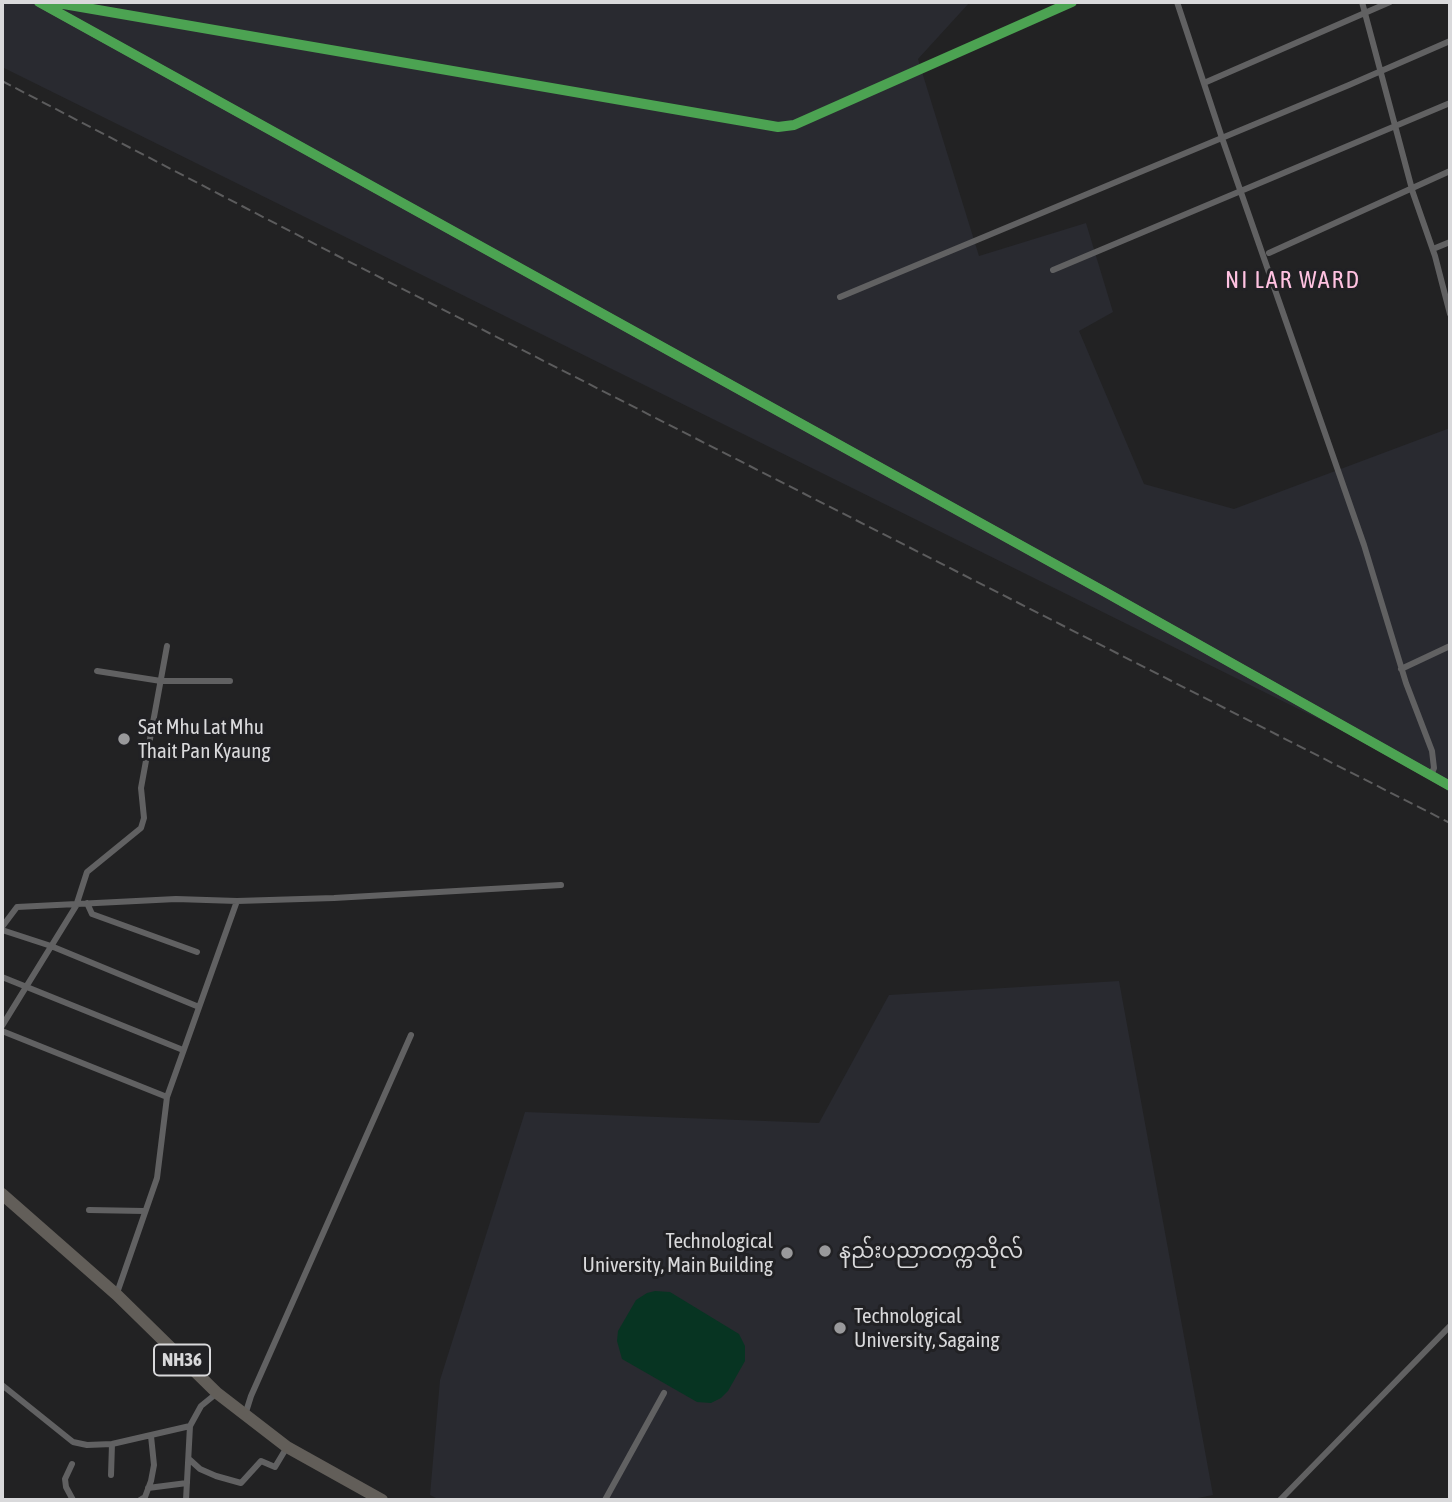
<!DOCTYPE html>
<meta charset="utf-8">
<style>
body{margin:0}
#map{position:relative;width:1452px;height:1502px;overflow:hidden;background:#222223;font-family:"Asap Condensed",sans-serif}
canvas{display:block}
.frame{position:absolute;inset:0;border:4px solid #d9d9db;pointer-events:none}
</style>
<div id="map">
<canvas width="1452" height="1502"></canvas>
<div class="frame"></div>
</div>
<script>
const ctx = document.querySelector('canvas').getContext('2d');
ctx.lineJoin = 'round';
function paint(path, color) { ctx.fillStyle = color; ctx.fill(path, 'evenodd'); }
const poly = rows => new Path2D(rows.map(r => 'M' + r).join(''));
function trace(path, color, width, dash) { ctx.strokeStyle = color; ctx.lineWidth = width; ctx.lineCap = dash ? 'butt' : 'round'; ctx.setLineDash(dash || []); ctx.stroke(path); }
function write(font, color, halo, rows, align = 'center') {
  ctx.font = font + ' "Asap Condensed","Noto Sans Myanmar",sans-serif'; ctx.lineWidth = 6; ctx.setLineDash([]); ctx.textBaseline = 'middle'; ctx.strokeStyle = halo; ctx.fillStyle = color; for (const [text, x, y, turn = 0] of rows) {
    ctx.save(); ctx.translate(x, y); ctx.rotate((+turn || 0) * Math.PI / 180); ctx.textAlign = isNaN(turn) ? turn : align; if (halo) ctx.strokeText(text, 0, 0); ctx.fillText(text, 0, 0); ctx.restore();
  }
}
const built = poly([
 [2,2,970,2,918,59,979,256,1086,223,1113,312,1079,331,1144,484,1234,509,1450,428,1450,784,2,67],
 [1119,981,1213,1495,1188,1500,440,1500,430,1495,440,1380,525,1112,819,1123,889,995]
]);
const green = poly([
 [655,1291,670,1292,739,1334,745,1346,745,1361,728,1391,721,1398,711,1403,697,1402,622,1359,617,1341,618,1331,636,1300,647,1293]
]);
const street = poly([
 [52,2,778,127,794,125,1072,2],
 [1177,2,1222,138,1364,545,1406,683,1432,751,1434,768,1431,775],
 [1362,2,1413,193,1435,256,1450,314],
 [1204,83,1390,2],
 [1433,249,1450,242],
 [1269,253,1450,171],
 [1053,270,1450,103],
 [840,297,1349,85,1450,41],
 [1401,669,1450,646],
 [97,671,161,681,230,681],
 [87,903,92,914,197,952],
 [2,927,17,907,176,899,237,901,334,898,561,885],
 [2,930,51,946,199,1007],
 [2,977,183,1050],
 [2,1026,76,906,87,872,141,828,144,818,141,788,167,646],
 [2,1031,167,1097],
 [89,1210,144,1211],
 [117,1293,157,1178,167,1097,237,901],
 [2,1385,73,1442,87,1445,112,1444,190,1426],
 [245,1415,251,1396,411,1035],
 [189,1459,200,1469,216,1476,241,1483,261,1461,275,1467,287,1447],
 [72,1464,65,1479,66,1487,73,1500],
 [111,1475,112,1444],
 [148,1488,187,1483],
 [140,1500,145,1497,151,1481,154,1465,151,1436],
 [186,1500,190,1426,201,1406,217,1393],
 [605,1500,664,1393],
 [1280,1500,1450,1326]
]);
const secondary = poly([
 [39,2,1105,592,1450,786]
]);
const highway = poly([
 [2,1194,117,1295,217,1393,287,1447,382,1500]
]);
const rail = poly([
 [2,81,336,255,1450,823]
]);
const cycleway = poly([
 [39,2,1105,592,1450,786],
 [52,2,778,127,794,125,1072,2]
]);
const markers = [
 [124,739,7,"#99999b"],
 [825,1251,7,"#99999b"],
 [787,1253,7,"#99999b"],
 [840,1328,7,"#99999b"]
];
const shields = [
 [182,1360,56]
];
const shieldNames = [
 ["NH36",182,1360]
];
const poiNames = [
 ["Sat Mhu Lat Mhu",138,727],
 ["Thait Pan Kyaung",138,751],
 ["Technological",773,1241,"right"],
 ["University, Main Building",773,1265,"right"],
 ["နည်းပညာတက္ကသိုလ်",839,1251],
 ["Technological",854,1316],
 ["University, Sagaing",854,1340]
];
const quarterNames = [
 ["NI LAR WARD",1293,280]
];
paint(built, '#292a30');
paint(green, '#073422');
trace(street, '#616162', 6);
trace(secondary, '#616162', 9);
trace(highway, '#625e59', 12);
trace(rail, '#5c5c5d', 2, [10, 5]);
trace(cycleway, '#4ca352', 10);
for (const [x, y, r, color] of markers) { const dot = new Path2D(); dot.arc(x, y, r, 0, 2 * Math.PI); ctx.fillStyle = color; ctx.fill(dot); trace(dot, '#212124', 2.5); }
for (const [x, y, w] of shields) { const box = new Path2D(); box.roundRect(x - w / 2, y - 15.5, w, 31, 5); ctx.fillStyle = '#212124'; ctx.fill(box); trace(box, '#d9d9db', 2); }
write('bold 19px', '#d9d9db', null, shieldNames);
write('21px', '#d9d9db', '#212124', poiNames, 'left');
ctx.letterSpacing = '2px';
write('24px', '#ffc2e1', '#212124', quarterNames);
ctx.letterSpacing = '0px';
</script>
